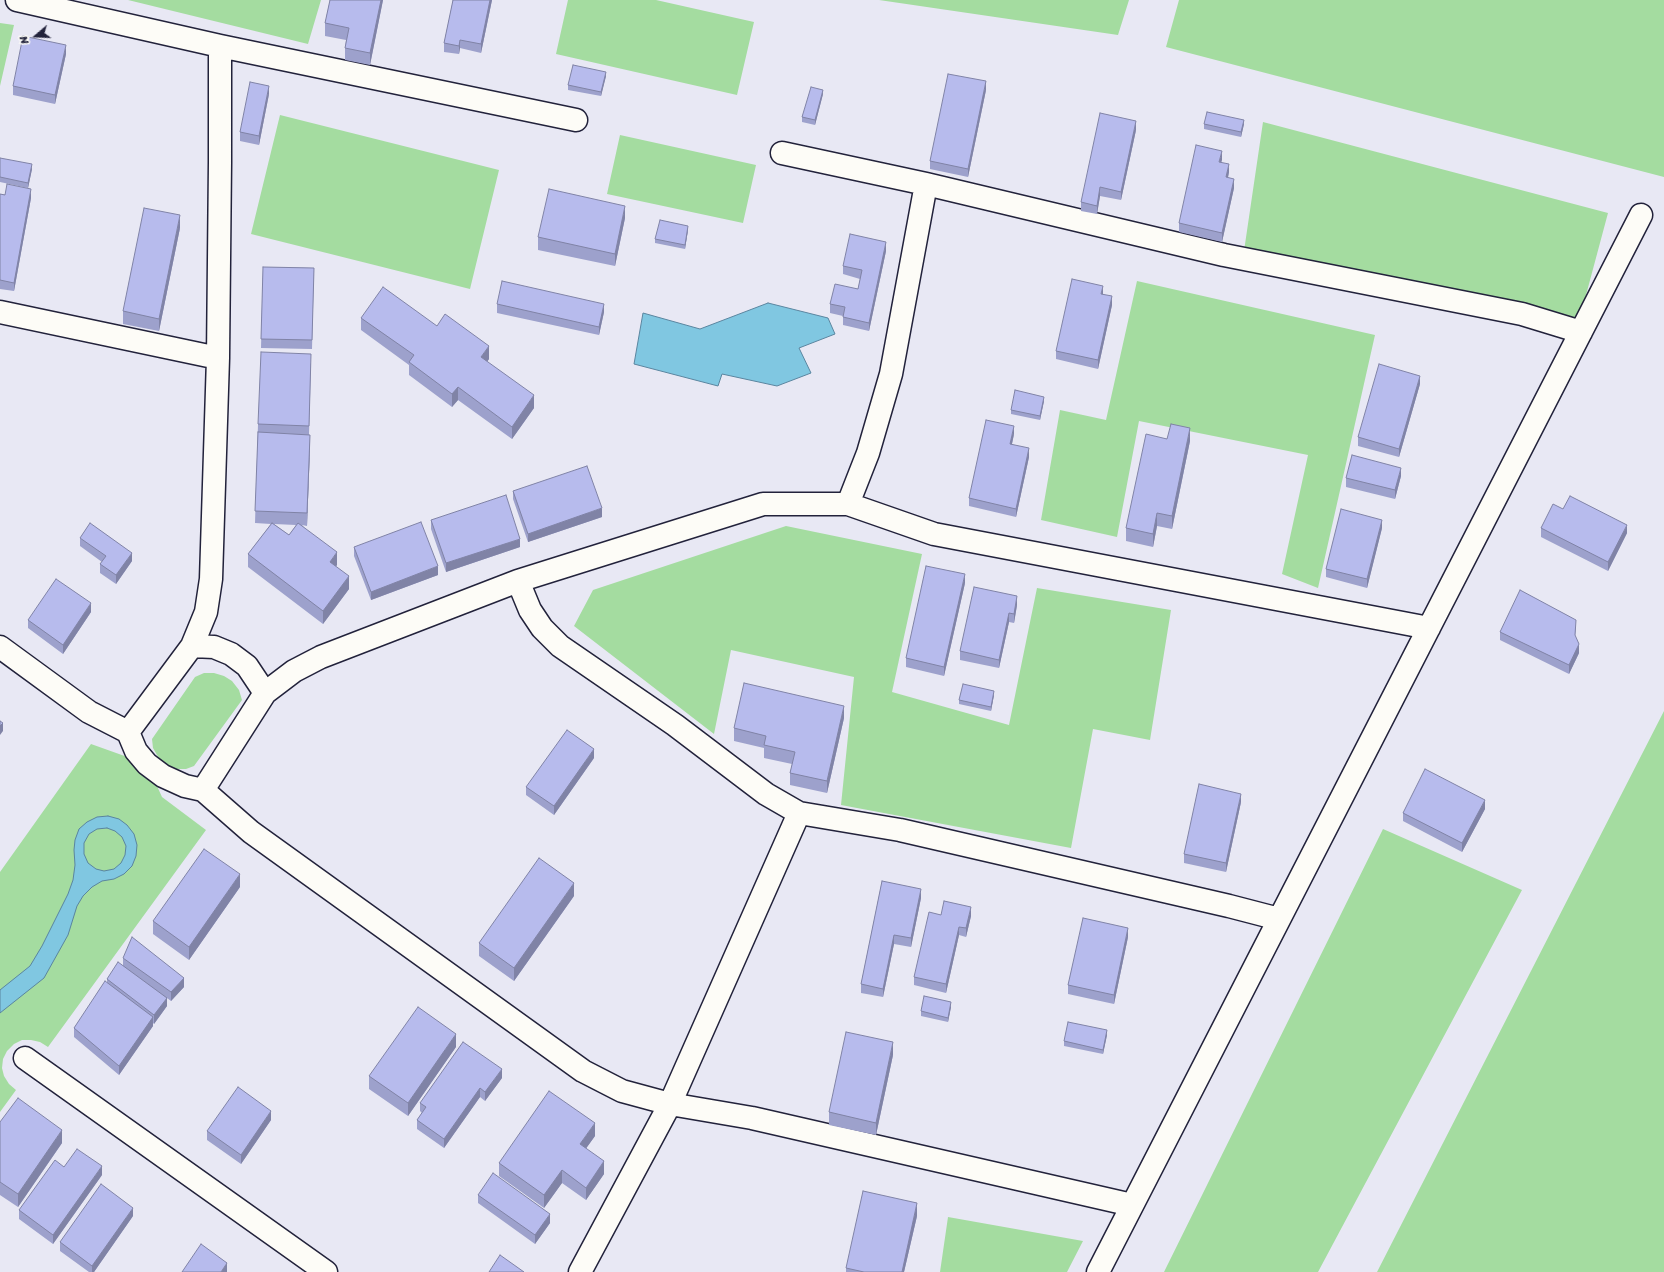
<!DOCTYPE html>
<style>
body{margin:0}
#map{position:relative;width:1664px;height:1272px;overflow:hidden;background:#e8e8f4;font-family:Sriracha,sans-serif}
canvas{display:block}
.north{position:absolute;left:16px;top:16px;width:40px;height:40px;-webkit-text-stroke:3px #fdfcf7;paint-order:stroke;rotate:251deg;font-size:11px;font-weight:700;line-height:16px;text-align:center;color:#22223b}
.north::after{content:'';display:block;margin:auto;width:14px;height:18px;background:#22223b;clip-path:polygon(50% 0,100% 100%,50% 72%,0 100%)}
</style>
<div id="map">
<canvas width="1664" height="1272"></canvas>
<div class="north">N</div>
</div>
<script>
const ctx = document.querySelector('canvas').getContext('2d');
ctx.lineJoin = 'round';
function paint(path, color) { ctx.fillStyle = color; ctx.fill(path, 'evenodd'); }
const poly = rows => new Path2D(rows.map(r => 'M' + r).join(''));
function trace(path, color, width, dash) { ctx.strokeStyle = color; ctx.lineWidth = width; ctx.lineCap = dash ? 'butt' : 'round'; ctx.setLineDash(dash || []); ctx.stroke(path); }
const green = poly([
 [128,0,321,0,308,44],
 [568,0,656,0,754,22,737,95,556,54],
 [879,0,1129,0,1118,35],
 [1179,0,1664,0,1664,177,1166,47],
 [0,23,14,25,0,86],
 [280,115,499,170,470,289,251,234],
 [1263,122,1608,213,1578,325,1244,251],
 [620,135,756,165,743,223,607,194],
 [1137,281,1375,335,1318,588,1282,574,1308,455,1139,421,1117,537,1041,520,1060,410,1106,420],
 [786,526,922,554,892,692,1009,725,1037,588,1171,610,1150,740,1093,729,1071,848,841,805,854,677,731,650,714,734,574,626,593,590],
 [204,673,214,673,224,676,232,681,239,690,242,700,194,766,186,769,177,769,169,766,162,762,157,755,153,748,152,739,195,677],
 [1664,711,1664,1272,1377,1272],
 [91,744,147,764,162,797,206,830,48,1047,40,1042,31,1040,22,1040,14,1044,7,1051,3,1059,2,1068,4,1076,9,1084,16,1090,0,1112,0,872],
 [1383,829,1522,890,1318,1272,1164,1272],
 [948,1217,1083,1241,1067,1272,940,1272]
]);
const water = poly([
 [768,303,828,318,835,334,799,348,811,373,777,386,722,374,718,386,634,364,643,313,700,329,768,303],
 [108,816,119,819,127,825,134,834,137,845,136,856,132,866,124,874,114,879,102,881,92,887,83,896,77,906,68,935,44,978,0,1013,0,990,30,966,42,946,68,894,73,880,75,865,74,850,75,840,79,829,87,822,97,817,108,816],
 [107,828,115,831,122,837,126,846,125,855,121,863,114,869,104,871,96,869,88,863,84,854,84,843,89,834,97,829,107,828]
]);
const street = poly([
 [17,0,220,46,576,120],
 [782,153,926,184,1224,255,1522,314,1581,332],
 [0,312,218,358],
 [848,504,934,534,1429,628],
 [518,581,530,610,542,628,560,646,675,725,766,794,799,813,900,830,1229,906,1279,919],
 [192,646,206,612,211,579,218,358,220,162,220,46],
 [0,647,89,712,128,732,136,751,147,764,163,776,185,786,203,790,265,693,294,671,321,657,518,581,763,504,848,504,868,453,891,374,926,184],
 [128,732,192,646,214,647,231,654,247,666,265,693],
 [203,790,251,832,583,1071,622,1091,670,1104,752,1118,1132,1205],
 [25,1058,326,1272],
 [580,1272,670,1104,799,813],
 [1098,1272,1641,215]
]);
const wall = poly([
 [330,0,383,0,370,65,345,60,345,48,346,40,325,36,325,23],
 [453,0,492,0,481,53,460,48,459,54,444,52,444,43],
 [66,54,55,104,13,95,13,86],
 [606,76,601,96,568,90,568,85],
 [986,90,968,177,930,169,930,161],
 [269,94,259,145,240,141,240,132],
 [823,94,815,125,802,122,802,117],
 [1204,124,1244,124,1241,137,1204,129],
 [1136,130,1121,200,1100,196,1097,214,1081,211,1081,202],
 [0,158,32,169,28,188,0,182],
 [1222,160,1221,162,1229,172,1228,178,1234,188,1222,242,1179,232,1179,223],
 [0,194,31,198,14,291,0,289],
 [625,218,615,266,538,250,538,237],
 [180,228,159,331,123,324,123,311],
 [688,230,685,249,655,243,655,239],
 [886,251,869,331,843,325,843,316,830,313,830,304,858,289,860,279,843,274,843,266],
 [263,267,314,268,312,349,261,348],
 [1103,294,1112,305,1098,369,1056,359,1056,351],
 [497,304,604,312,599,335,497,313],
 [361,318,437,326,489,359,487,362,534,408,512,439,458,400,452,407,409,375,409,365,361,330],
 [311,363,309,434,310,447,307,526,302,525,337,565,336,566,349,589,323,624,248,567,248,554,271,524,255,523,258,424],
 [274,524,296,525,289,535],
 [1420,384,1399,457,1358,446,1358,437],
 [1044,401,1040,420,1011,414,1011,410],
 [1014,434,1012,444,1029,457,1016,517,969,506,969,498],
 [1167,439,1190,441,1172,529,1157,526,1153,547,1126,541,1126,528],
 [1401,476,1395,499,1346,487,1346,478],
 [513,491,602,517,528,542,513,499],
 [1563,509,1627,533,1608,571,1541,537,1541,528],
 [431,520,520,547,446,572,431,529],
 [1382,528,1367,588,1326,577,1326,569],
 [80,538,132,561,116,584,100,573,100,564,102,562,80,546],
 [354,547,438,575,371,600,354,556],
 [965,583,944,676,906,667,906,658],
 [1017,605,1014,623,1009,622,999,668,960,660,960,651],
 [91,612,63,654,28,628,28,620],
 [1576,628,1575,636,1579,653,1569,674,1500,640,1500,632],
 [994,695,991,711,959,704,959,700],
 [844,718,827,793,790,785,790,773,792,764,764,758,764,748,734,741,734,728],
 [594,758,554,815,526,795,526,787],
 [1241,802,1226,872,1184,863,1184,854],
 [1485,809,1462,852,1403,821,1403,813],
 [882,881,921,898,911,947,894,944,883,997,861,993,861,984],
 [240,887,189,960,153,934,153,921],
 [574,896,514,981,479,956,479,943],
 [941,915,971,916,966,937,959,935,946,993,914,985,914,977],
 [1128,937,1114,1004,1068,994,1068,985],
 [123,958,184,987,171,1001,167,998,167,1006,154,1024,153,1023,153,1026,119,1075,74,1037,74,1028,107,983,107,979,123,965],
 [951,1007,948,1022,921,1016,921,1011],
 [1107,1035,1103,1054,1064,1046,1064,1041],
 [456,1047,408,1116,369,1089,369,1076],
 [893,1055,876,1135,829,1125,829,1112],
 [502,1078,485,1101,480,1097,444,1148,417,1129,417,1120,422,1113,420,1111,420,1103],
 [271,1120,241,1164,207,1140,207,1131],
 [0,1122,62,1143,18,1207,0,1195],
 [595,1136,586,1148,604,1174,586,1200,562,1183,544,1208,499,1176,499,1163],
 [102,1175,53,1244,19,1219,19,1210],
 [478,1195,550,1223,535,1244,478,1203],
 [133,1216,94,1272,89,1272,60,1251,60,1242],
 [917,1216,904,1272,846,1272,846,1268]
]);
const shadedWall = poly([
 [381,0,383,0,370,65,370,53],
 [490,0,492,0,481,53,481,44],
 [460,40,460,48,459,54,459,46],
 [66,45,66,54,55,104,55,95],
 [606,72,606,76,601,96,601,92],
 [986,81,986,90,968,177,968,169],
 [269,86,269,94,259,145,259,136],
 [823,90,823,94,815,125,815,120],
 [1244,120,1244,124,1241,137,1241,132],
 [1136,121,1136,130,1121,200,1121,192],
 [1222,151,1222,160,1219,170,1219,162],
 [32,164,32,169,28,188,28,183],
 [1229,164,1229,172,1226,186,1226,177],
 [1234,179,1234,188,1222,242,1222,233],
 [1100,187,1100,196,1097,214,1097,206],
 [31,189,31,198,14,291,14,283],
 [625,206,625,218,615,266,615,254],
 [180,215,180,228,159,331,159,319],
 [688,226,688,230,685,249,685,245],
 [886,242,886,251,869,331,869,323],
 [1103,286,1103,295,1101,294],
 [1112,296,1112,305,1098,369,1098,360],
 [604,304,604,312,599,335,599,327],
 [489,346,489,359,481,370,481,357],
 [1420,376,1420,384,1399,457,1399,449],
 [458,387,458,400,452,407,452,394],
 [534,395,534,408,512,439,512,427],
 [1044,397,1044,401,1040,420,1040,416],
 [1014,426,1014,434,1010,453,1010,444],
 [1190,428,1190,441,1172,529,1172,516],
 [310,435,310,447,307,526,307,513],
 [1029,448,1029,457,1016,517,1016,509],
 [1401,468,1401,476,1395,499,1395,490],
 [602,508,602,517,528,542,528,534],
 [1157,513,1157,526,1153,547,1153,534],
 [1382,520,1382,528,1367,588,1367,579],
 [1627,525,1627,533,1608,571,1608,562],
 [520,539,520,547,446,572,446,563],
 [337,552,337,565,330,574,330,562],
 [132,553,132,561,116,584,116,575],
 [438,566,438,575,371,600,371,592],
 [965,574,965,583,944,676,944,667],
 [349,576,349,589,323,624,323,611],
 [1017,596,1017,605,1014,623,1014,614],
 [91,603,91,612,63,654,63,645],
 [1009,613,1009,622,999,668,999,660],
 [1579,644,1579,653,1569,674,1569,665],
 [994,691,994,695,991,711,991,707],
 [844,706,844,718,827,793,827,781],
 [3,723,3,731,0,735,0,726],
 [594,749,594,758,554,815,554,806],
 [1241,794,1241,802,1226,872,1226,863],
 [1485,800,1485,809,1462,852,1462,843],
 [240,874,240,887,189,960,189,947],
 [574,883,574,896,514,981,514,968],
 [921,889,921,898,911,947,911,938],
 [971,907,971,916,966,937,966,928],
 [959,927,959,935,946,993,946,984],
 [1128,928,1128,937,1114,1004,1114,995],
 [894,935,894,944,883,997,883,989],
 [184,978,184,987,171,1001,171,992],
 [167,998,167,1006,154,1024,154,1015],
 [951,1002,951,1007,948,1022,948,1018],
 [153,1017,153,1026,119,1075,119,1066],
 [1107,1030,1107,1035,1103,1054,1103,1050],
 [456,1034,456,1047,408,1116,408,1103],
 [893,1042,893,1055,876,1135,876,1123],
 [502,1069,502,1078,485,1101,485,1092],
 [480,1088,480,1097,444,1148,444,1139],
 [271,1111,271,1120,241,1164,241,1155],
 [595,1123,595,1136,580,1157,580,1144],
 [62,1130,62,1143,18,1207,18,1194],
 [604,1161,604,1174,586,1200,586,1188],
 [102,1166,102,1175,53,1244,53,1235],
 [562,1170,562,1183,544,1208,544,1195],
 [917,1203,917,1216,904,1272,902,1272],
 [133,1208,133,1216,94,1272,92,1272,92,1266],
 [550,1214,550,1223,535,1244,535,1235],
 [227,1263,227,1272,221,1272]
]);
const building = poly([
 [330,0,381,0,370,53,345,48,349,28,325,23,330,0],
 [453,0,490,0,481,44,460,40,459,46,444,43,453,0],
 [23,36,66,45,55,95,13,86,23,36],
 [573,65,606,72,601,92,568,85,573,65],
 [948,74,986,81,968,169,930,161,948,74],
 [250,82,269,86,259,136,240,132,250,82],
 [811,87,823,90,815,120,802,117,811,87],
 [1207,112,1244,120,1241,132,1204,124,1207,112],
 [1100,113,1136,121,1121,192,1100,187,1097,206,1081,202,1100,113],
 [1196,145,1222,151,1219,162,1229,164,1226,177,1234,179,1222,233,1179,223,1196,145],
 [0,158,32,164,28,183,0,177,0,158],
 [7,184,31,189,14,283,0,280,0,194,5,195,7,184],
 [549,189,625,206,615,254,538,237,549,189],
 [144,208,180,215,159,319,123,311,144,208],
 [660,220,688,226,685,245,655,239,660,220],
 [850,234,886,242,869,323,843,317,845,307,830,304,835,284,858,289,862,270,843,266,850,234],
 [263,267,314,268,312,340,261,339,263,267],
 [1072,279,1103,286,1101,294,1112,296,1098,360,1056,351,1072,279],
 [502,281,604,304,599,327,497,304,502,281],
 [383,287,437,326,445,314,489,346,481,357,534,395,512,427,458,387,452,394,409,362,414,355,361,318,383,287],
 [261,352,311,354,309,426,258,424,261,352],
 [1379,364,1420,376,1399,449,1358,437,1379,364],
 [1015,390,1044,397,1040,416,1011,410,1015,390],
 [986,420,1014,426,1010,444,1029,448,1016,509,969,498,986,420],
 [1171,424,1190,428,1172,516,1157,513,1153,534,1126,528,1146,434,1167,439,1171,424],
 [258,432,310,435,307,513,255,511,258,432],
 [1352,455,1401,468,1395,490,1346,478,1352,455],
 [587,466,602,508,528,534,513,491,587,466],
 [506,495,520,539,446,563,431,520,506,495],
 [1570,496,1627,525,1608,562,1541,528,1553,504,1563,509,1570,496],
 [1341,509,1382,520,1367,579,1326,569,1341,509],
 [421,522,438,566,371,592,354,547,421,522],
 [90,523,132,553,116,575,100,564,106,556,80,538,90,523],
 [272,523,289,535,298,523,337,552,330,562,349,576,323,611,248,554,272,523],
 [926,566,965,574,944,667,906,658,926,566],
 [56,579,91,603,63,645,28,620,56,579],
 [974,587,1017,596,1014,614,1009,613,999,660,960,651,974,587],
 [1520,590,1576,620,1575,635,1579,644,1569,665,1500,632,1520,590],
 [744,683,844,706,827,781,790,773,795,752,764,745,766,736,734,728,744,683],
 [963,684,994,691,991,707,959,700,963,684],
 [0,721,3,723,0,726,0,721],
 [567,730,594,749,554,806,526,787,567,730],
 [1425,769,1485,800,1462,843,1403,813,1425,769],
 [1199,784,1241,794,1226,863,1184,854,1199,784],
 [204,849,240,874,189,947,153,921,204,849],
 [539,858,574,883,514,968,479,943,539,858],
 [882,881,921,889,911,938,894,935,883,989,861,984,882,881],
 [944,901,971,907,966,928,959,927,946,984,914,977,929,912,941,915,944,901],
 [1083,918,1128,928,1114,995,1068,985,1083,918],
 [132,937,184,978,171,992,123,958,132,937],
 [118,962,167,998,154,1015,107,979,118,962],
 [105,981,153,1017,119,1066,74,1028,105,981],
 [924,996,951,1002,948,1018,921,1011,924,996],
 [418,1007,456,1034,408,1103,369,1076,418,1007],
 [1068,1022,1107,1030,1103,1050,1064,1041,1068,1022],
 [846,1032,893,1042,876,1123,829,1112,846,1032],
 [463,1042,502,1069,485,1092,480,1088,444,1139,417,1120,426,1107,420,1103,463,1042],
 [238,1087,271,1111,241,1155,207,1131,238,1087],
 [549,1091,595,1123,580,1144,604,1161,586,1188,562,1170,544,1195,499,1163,549,1091],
 [18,1098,62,1130,18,1194,0,1182,0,1122,18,1098],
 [77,1149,102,1166,53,1235,19,1210,55,1160,64,1167,77,1149],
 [493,1173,550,1214,535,1235,478,1195,493,1173],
 [101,1184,133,1208,92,1266,60,1242,101,1184],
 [863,1191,917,1203,902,1272,864,1272,846,1268,863,1191],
 [201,1244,227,1263,221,1272,182,1272,201,1244],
 [500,1255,524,1272,489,1272,500,1255]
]);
paint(green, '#a4dca0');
paint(water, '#80c7e1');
trace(water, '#5a859f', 1);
trace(street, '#22223b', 25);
trace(street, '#fdfcf7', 22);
paint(wall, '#9da1cc');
paint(shadedWall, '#8083a6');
paint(building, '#b7bbed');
trace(building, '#8083a6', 1);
</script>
